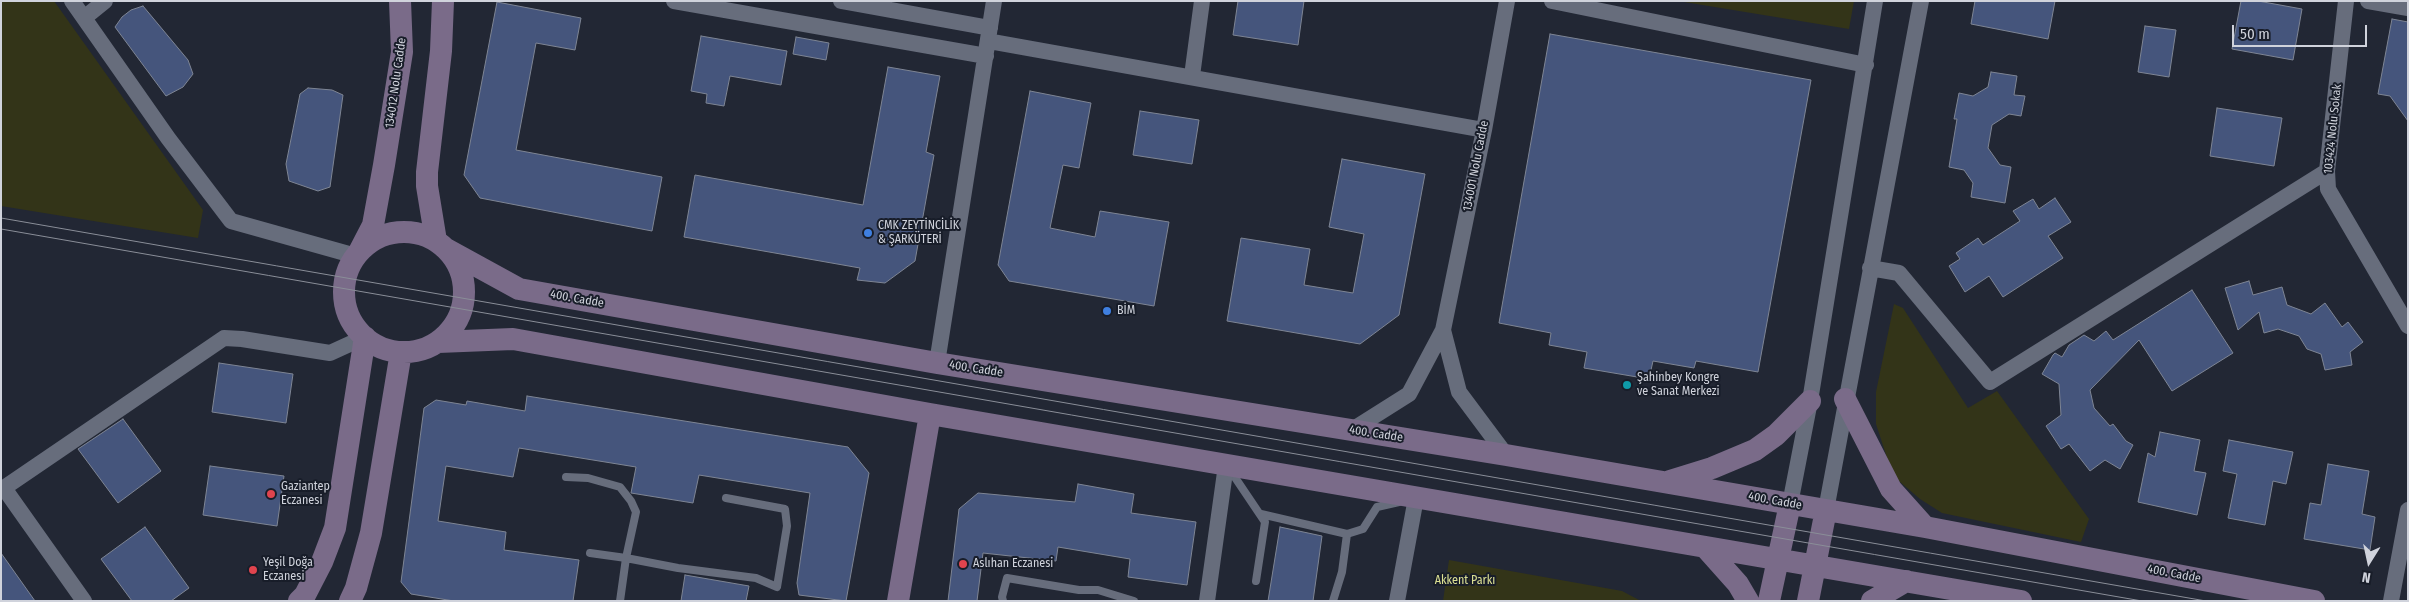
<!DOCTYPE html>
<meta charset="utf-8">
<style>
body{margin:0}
#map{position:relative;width:2409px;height:602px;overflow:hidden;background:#222734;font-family:"Fira Sans Condensed",sans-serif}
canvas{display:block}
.frame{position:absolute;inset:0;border:2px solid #d0d3dc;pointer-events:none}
.north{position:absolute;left:2344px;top:537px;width:50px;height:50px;-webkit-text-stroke:4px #181d29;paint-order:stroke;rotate:190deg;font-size:14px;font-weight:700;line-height:20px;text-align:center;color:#d0d3dc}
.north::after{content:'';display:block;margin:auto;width:18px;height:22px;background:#d0d3dc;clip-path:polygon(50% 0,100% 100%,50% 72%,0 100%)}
.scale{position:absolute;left:2232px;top:25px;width:135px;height:22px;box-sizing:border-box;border:2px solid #d0d3dc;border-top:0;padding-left:6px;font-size:15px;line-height:18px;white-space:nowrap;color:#d0d3dc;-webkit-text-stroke:4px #181d29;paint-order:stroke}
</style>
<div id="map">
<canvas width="2409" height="602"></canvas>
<div class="frame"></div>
<div class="north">N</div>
<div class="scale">50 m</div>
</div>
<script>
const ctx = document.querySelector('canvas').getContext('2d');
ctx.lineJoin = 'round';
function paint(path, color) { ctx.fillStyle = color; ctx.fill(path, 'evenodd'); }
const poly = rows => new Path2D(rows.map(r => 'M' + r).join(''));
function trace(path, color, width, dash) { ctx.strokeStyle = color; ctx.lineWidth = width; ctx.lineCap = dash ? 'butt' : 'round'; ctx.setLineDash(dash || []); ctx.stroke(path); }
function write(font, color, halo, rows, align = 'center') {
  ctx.font = font + ' "Fira Sans Condensed",sans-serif'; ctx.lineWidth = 4; ctx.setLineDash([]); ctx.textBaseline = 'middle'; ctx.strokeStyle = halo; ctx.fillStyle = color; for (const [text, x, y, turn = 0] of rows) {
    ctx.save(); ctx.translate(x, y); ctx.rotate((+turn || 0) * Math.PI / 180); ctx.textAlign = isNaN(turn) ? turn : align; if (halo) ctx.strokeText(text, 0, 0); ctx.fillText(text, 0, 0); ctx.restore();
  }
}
const green = poly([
 [1,1,54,1,203,210,198,238,1,206],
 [1678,1,1854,1,1849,29],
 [1894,304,1903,308,1968,408,1997,391,2089,519,2081,542,1942,513,1920,499,1893,476,1876,424,1876,392],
 [1449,560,1622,591,1641,601,1443,601]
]);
const building = poly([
 [1238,1,1304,1,1298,45,1233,35,1238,1],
 [1975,1,2055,1,2048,39,1971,24,1975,1],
 [2241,1,2258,1,2302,9,2293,60,2232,49,2241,1],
 [497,2,581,18,575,50,536,43,516,150,662,177,652,231,480,198,464,175,497,2],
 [143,6,188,60,193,74,183,87,166,96,115,27,122,17,131,10,143,6],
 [2392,19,2408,22,2408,121,2390,96,2378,94,2392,19],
 [2145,26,2176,30,2169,77,2138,72,2145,26],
 [1550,34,1811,80,1758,372,1696,361,1694,368,1653,361,1649,379,1584,368,1587,352,1549,345,1551,333,1499,323,1550,34],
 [701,36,787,51,781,85,730,76,724,106,706,103,707,94,691,91,701,36],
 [796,37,829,43,826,60,793,54,796,37],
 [888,67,940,76,926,152,934,155,915,261,885,283,857,280,860,268,684,237,695,175,863,205,888,67],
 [1991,72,2017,76,2014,95,2025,96,2021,116,2009,114,1992,125,1988,148,2000,165,2011,167,2005,203,1971,197,1973,183,1964,170,1949,167,1957,119,1954,119,1959,93,1973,96,1988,87,1991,72],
 [308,88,332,90,343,95,330,187,318,191,289,181,286,164,300,94,308,88],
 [1030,91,1091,103,1079,168,1063,165,1050,228,1095,237,1100,211,1169,222,1154,306,1009,281,998,265,1030,91],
 [2217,108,2282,118,2274,166,2210,156,2217,108],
 [1140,111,1199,120,1192,164,1133,155,1140,111],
 [1342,159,1425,174,1399,315,1360,344,1227,321,1241,238,1310,249,1304,285,1353,293,1364,234,1329,227,1342,159],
 [2055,198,2071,222,2048,236,2063,258,2003,297,1989,276,1965,292,1949,266,1960,259,1956,253,1978,238,1983,245,2020,221,2013,211,2033,199,2039,209,2055,198],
 [2249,281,2253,295,2282,287,2287,305,2311,314,2325,303,2342,327,2348,322,2363,342,2350,352,2352,365,2325,370,2321,354,2307,349,2299,336,2278,329,2264,333,2259,312,2238,330,2225,288,2249,281],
 [2192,290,2233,353,2172,391,2139,340,2090,390,2094,408,2110,426,2113,424,2126,441,2133,445,2120,469,2105,460,2090,471,2069,444,2061,449,2046,426,2061,415,2059,384,2042,374,2053,355,2055,353,2062,357,2069,345,2084,335,2094,341,2106,331,2113,340,2192,290],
 [219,363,293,374,286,423,212,412,219,363],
 [527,396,848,447,869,473,846,601,799,595,797,583,810,493,699,475,693,503,631,493,636,467,519,448,513,477,446,466,438,521,506,532,504,550,579,560,573,601,454,601,411,594,401,582,424,408,436,400,466,405,467,401,525,411,527,396],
 [123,419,161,471,118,503,78,449,123,419],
 [2160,432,2200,440,2194,471,2206,473,2197,515,2138,502,2148,453,2155,457,2160,432],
 [2229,440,2293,452,2286,484,2273,481,2265,525,2228,518,2237,474,2223,471,2229,440],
 [2328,464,2369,471,2362,514,2375,517,2370,550,2304,539,2310,503,2321,505,2328,464],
 [210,466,284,476,277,526,203,515,210,466],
 [1078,484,1134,494,1131,513,1196,522,1187,585,1128,577,1130,559,1058,547,1056,561,983,553,977,601,948,601,959,509,978,493,1075,502,1078,484],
 [145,527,189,588,171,601,132,601,101,559,145,527],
 [1280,527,1322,536,1313,601,1268,601,1280,527],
 [1,553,35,601,1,601,1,553],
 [685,575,749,586,746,601,681,601,685,575]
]);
const lane = poly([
 [1230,470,1265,522,1256,581],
 [566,477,588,478,620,487,631,501,636,512,626,558,678,568,756,578,777,587,787,526,785,509,726,498],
 [1261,514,1347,534,1342,572,1333,601],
 [1347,534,1363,529,1377,507,1399,502],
 [590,553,626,558,620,601],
 [1003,601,1002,597,1007,578,1079,590,1098,590,1134,601]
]);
const street = poly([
 [72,1,168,138,231,221,356,256],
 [674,1,986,56],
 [841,1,990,28],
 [1552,1,1866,65],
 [2346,1,2327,171,2328,189,2408,326],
 [2368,1,2408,8],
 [84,18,105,1],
 [988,41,1484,130],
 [1192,76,1202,1],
 [1870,268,1899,273,1990,382,2327,171],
 [1443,330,1459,392,1506,455],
 [937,363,994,1],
 [1352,430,1409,394,1443,330,1484,130,1507,1],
 [4,488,84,601],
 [1,490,224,338,242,339,330,353,365,337],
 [1790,504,1810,401,1875,1],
 [1826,510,1921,1],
 [1207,601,1226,465],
 [1397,601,1416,498],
 [2391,601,2408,510]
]);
const secondary = poly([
 '344 292a60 60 0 1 1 120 0a60 60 0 1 1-120 0Z',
 [436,241,427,186,427,172,441,51,443,1],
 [446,249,519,289,937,363,1506,455,1925,527,2314,601],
 [359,252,373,225,384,165,402,52,400,1],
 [438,342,513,339,930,414,2021,601],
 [1845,399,1891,489,1925,527],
 [1670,481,1712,468,1755,450,1776,435,1810,401],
 [1705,547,1738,584,1748,601],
 [299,601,305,595,322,562,335,528,365,337],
 [350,601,356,588,371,533,401,352],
 [898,601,930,414],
 [1769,601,1790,504],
 [1808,601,1826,510],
 [1872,601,1906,581]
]);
const tram = poly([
 [1,218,2206,601],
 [1,229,2142,601]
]);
const markers = [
 [868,233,5,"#3f7fe0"],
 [1107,311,5,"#3f7fe0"],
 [1627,385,5,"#0f9aa8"],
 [271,494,5,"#e0444e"],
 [963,564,5,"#e0444e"],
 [253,570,5,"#e0444e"]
];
const streetNames = [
 ["134012 Nolu Cadde",396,83,-82],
 ["103424 Nolu Sokak",2333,129,-84],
 ["134001 Nolu Cadde",1476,166,-79],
 ["400. Cadde",577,299,10],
 ["400. Cadde",976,369,9],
 ["400. Cadde",1376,434,9],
 ["400. Cadde",1775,501,10],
 ["400. Cadde",2174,574,11]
];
const poiNames = [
 ["CMK ZEYTİNCİLİK",878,226],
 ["& ŞARKÜTERİ",878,240],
 ["BİM",1117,311],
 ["Şahinbey Kongre",1637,378],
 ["ve Sanat Merkezi",1637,392],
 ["Gaziantep",281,487],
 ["Eczanesi",281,501],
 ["Yeşil Doğa",263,563],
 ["Eczanesi",263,577],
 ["Aslıhan Eczanesi",973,564]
];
const parkNames = [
 ["Akkent Parkı",1465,581]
];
paint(green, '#333418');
paint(building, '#45557c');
trace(building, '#7e8594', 1);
trace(lane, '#676d7c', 8);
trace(street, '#676d7c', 16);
trace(secondary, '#7a6b89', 22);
trace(tram, '#8a8e98', 1);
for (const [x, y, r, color] of markers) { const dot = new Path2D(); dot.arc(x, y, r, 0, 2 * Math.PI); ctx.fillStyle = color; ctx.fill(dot); trace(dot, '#181d29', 2); }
write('12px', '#d0d3dc', '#181d29', streetNames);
write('12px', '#d0d3dc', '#181d29', poiNames, 'left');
write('12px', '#dce093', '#181d29', parkNames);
</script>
